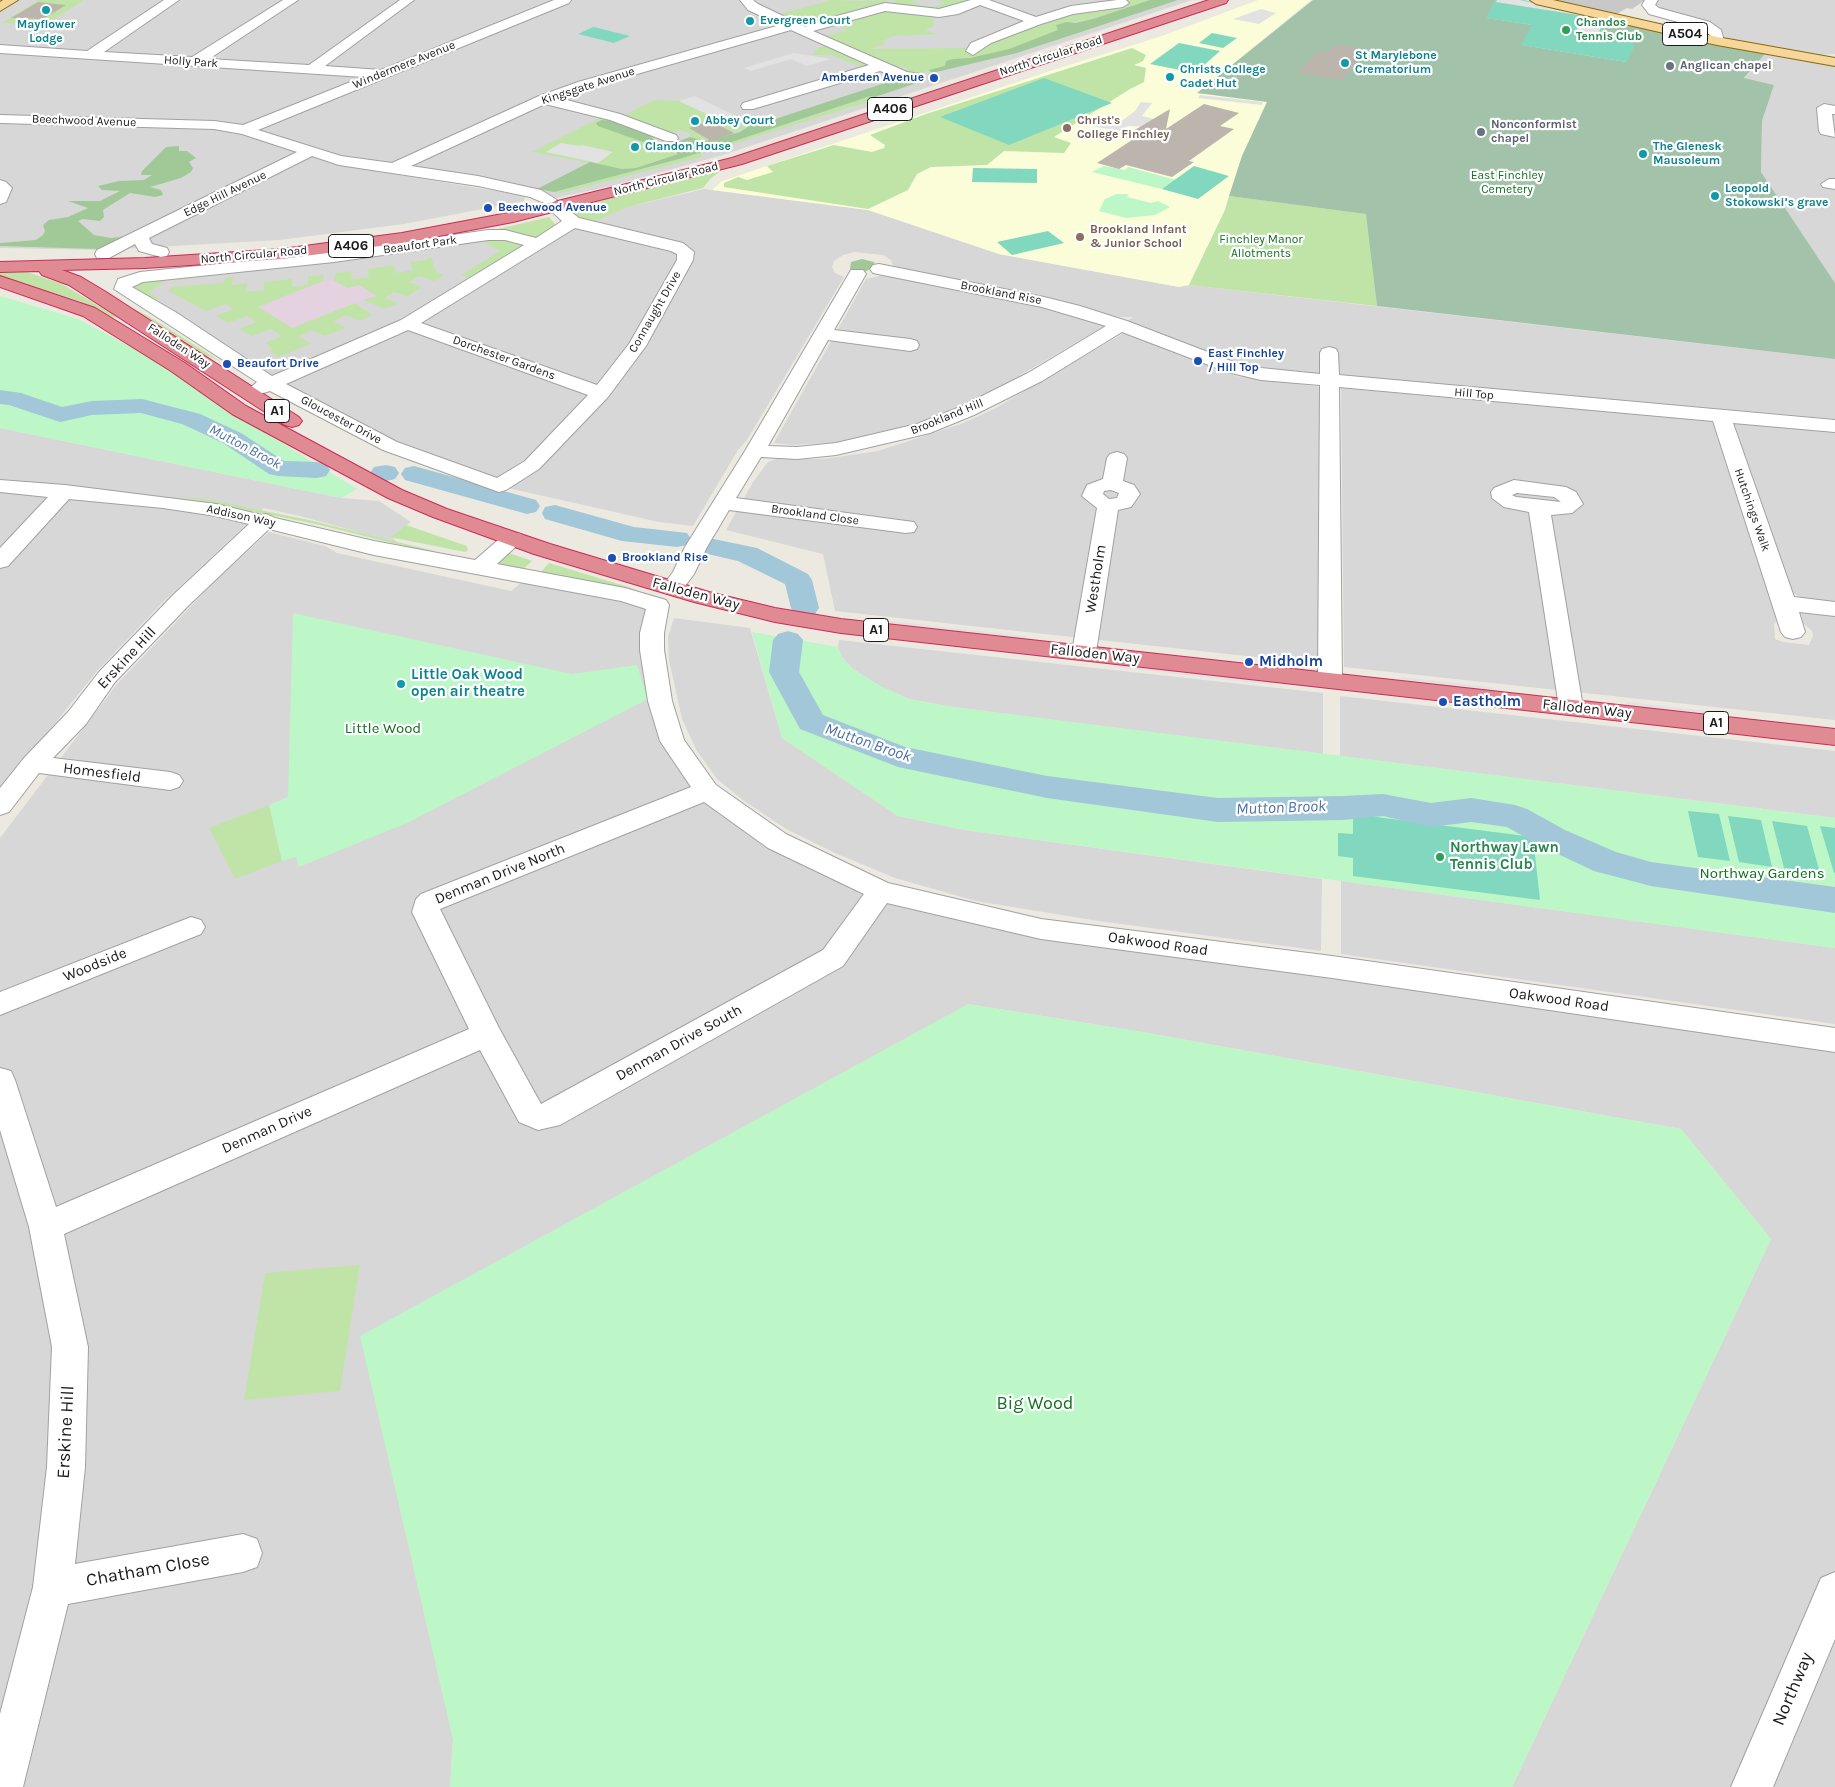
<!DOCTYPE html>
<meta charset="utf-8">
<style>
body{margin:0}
canvas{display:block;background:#ece9e0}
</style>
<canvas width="1835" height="1787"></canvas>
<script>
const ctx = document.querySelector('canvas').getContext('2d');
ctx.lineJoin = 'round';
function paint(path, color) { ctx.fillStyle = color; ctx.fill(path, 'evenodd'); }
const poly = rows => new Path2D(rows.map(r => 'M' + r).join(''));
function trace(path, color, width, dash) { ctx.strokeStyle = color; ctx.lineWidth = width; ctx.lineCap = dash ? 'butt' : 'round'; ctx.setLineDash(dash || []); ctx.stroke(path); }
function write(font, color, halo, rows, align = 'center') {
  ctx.font = font + ' Karla,sans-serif'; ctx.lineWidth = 4.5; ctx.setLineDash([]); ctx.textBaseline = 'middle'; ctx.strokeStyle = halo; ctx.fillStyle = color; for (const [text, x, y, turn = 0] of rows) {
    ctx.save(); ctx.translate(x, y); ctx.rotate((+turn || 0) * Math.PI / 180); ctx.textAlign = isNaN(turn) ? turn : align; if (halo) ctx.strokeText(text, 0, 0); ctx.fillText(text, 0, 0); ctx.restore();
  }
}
const residential = poly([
 [0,0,1192,0,723,155,611,186,547,200,536,193,368,166,244,130,0,118],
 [1659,0,1835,0,1835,54,1821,55,1727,39,1711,23,1663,12,1654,4],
 [1765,54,1835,66,1835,283,1761,172,1762,121,1774,85,1744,79],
 [0,121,218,127,323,160,352,167,525,196,524,201,404,224,279,240,102,250,0,248],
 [704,189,868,210,999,254,1179,287,1189,285,1835,359,1835,419,1272,369,1238,362,1121,325,1133,317,1120,317,893,266,891,260,883,255,854,252,843,255,834,261,832,267,835,273,844,277,747,440,738,450,693,526,659,522,499,486,390,446,272,384,124,283,420,245,521,238,573,222,600,217,628,207],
 [884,275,1073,313,1106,325,990,393,946,413,911,426,844,442,792,445,774,443,866,279],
 [1124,333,1236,376,1321,387,1319,664,835,611,823,554,726,530,753,482,768,462,776,459,823,459,878,451,961,424,994,409],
 [1341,388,1712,421,1777,620,1774,624,1775,639,1783,642,1809,645,1813,636,1812,631,1803,623,1801,613,1835,616,1835,720,1344,667],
 [1734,423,1835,432,1835,602,1802,598,1791,592],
 [0,428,341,498,379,501,411,522,391,536,398,543,300,516,264,508,160,605,97,671,0,792],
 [269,532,325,546,337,553,511,591,527,578,647,600,660,701,707,791,881,891,990,918,1835,1040,1835,1787,1512,1787,1771,1239,1681,1129,1142,1032,968,1004,453,1740,450,1787,0,1787,0,838,117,684,213,583],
 [674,618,750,628,782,738,898,816,965,830,1322,879,1321,951,1092,920,976,901,895,878,835,853,786,829,743,800,717,779,697,751,682,719,669,660,668,637],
 [839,640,1323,693,1323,754,953,707,909,699,880,686,853,669,842,657,838,647],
 [1340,696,1835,751,1835,818,1340,756],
 [1341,881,1835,948,1835,1024,1341,954]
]);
const industrial = poly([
 [323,281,334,281,348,288,359,285,377,296,355,303,292,328,257,306]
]);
const education = poly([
 [1258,0,1311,0,1198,93,1267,101,1242,156,1225,210,1189,285,1179,287,999,254,868,210,712,190,722,181,1050,71,1162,36]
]);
const religious = poly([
 [1549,0,1645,0,1632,9,1627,8,1615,15]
]);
const grass = poly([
 [38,0,84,0,45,25,2,23],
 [831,0,861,1,887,0,886,6,805,26,780,14],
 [893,0,911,0,928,8,944,4,940,0,972,0,946,10,894,5],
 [1116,0,1150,0,1096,18,1056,25,1059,30,1009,49,913,75,904,71,908,69,901,66,894,68,823,37,847,30,833,23,891,10,933,15,934,26,925,30,938,34,893,36,883,41,885,44,870,49,966,48,969,51,1018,29,1120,1],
 [826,46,873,65,859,66,832,55,812,55,818,48],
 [1132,48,1146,55,1143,61,1134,65,1146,68,1144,82,1130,89,1054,137,1071,143,1064,153,1004,151,987,165,931,167,917,174,908,190,868,209,724,187,724,183,738,177,747,180,773,172,767,166,834,145,872,152,884,148,885,145,870,135,926,114],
 [871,96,877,99,701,154,701,157,561,193,554,192,683,158],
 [660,100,679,101,730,125,751,127,705,141,690,137,690,133,680,130,672,134,623,116,652,101],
 [600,118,624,122,655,138,657,143,671,147,678,154,636,168,622,169,532,152],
 [723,169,710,179,703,188,628,207,596,221,573,216,566,210],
 [1229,196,1367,214,1377,306,1189,285,1225,210],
 [549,217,555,224,555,227,537,239,498,229],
 [490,237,527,245,472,278,461,275,500,251,484,242,462,245,460,242],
 [431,257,436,272,444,275,434,281,420,276,409,282,422,287,408,296,394,292,384,298,398,303,385,309,363,300,377,296,359,285,348,288,334,281,336,273,351,271,352,279,369,277,368,269,394,265,396,273,413,270,410,262,425,260],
 [0,271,24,271,60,283,116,316,114,318,79,301,0,277],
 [324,275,323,281,258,307,292,328,355,303,372,315,359,321,346,315,334,321,346,328,325,336,312,330,298,337,311,343,279,357,270,351,272,348,265,343,282,336,271,329,252,336,239,329,256,322,247,316,228,323,216,316,233,309,226,304,206,311,168,291,172,287,224,283,225,278,233,277,232,285,247,283,246,292,264,290,264,282,292,279,292,287,308,285,308,276],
 [189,276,189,279,165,281,149,292,159,299,154,301,134,288,140,282],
 [130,307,150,317,220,361,195,351],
 [174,495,216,501,309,520,438,552,416,549,320,525],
 [406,525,467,546,468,550,465,552,390,537],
 [509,553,532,561,521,571,494,564],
 [549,563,638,590,541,572],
 [269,805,282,861,235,879,209,828],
 [360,1265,340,1391,244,1400,265,1273]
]);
const forest = poly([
 [1150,0,1178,0,1017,53,932,73,929,70,945,66,946,61,953,59,970,58,1009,49,1058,30,1056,25,1067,22,1076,23,1096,18],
 [892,76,920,79,920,82,875,97,871,96,683,158,554,192,537,189,590,162,622,169,636,168,678,154,671,147,671,144,690,137,705,141,740,132,754,123,766,122,894,80],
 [602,120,624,122,647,132,657,143,666,146,660,149,647,146,643,142,598,126,596,123],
 [179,146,179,151,187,151,196,158,189,162,193,168,191,172,181,178,150,187,161,190,163,195,155,197,130,193,103,210,104,217,100,221,83,219,78,221,94,235,111,238,129,236,106,248,98,249,0,246,0,243,36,240,43,235,45,231,43,225,49,220,68,217,88,208,68,201,100,201,120,191,102,190,98,186,119,181,144,180,152,175,141,175,142,171,166,147],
 [862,259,874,262,875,266,865,272,850,269,851,262]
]);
const cemetery = poly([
 [1313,0,1496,0,1487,18,1533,25,1522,45,1627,62,1627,39,1600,34,1607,19,1765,54,1744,78,1774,85,1762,121,1761,172,1835,283,1835,359,1377,306,1366,214,1229,196,1242,156,1267,102,1197,93]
]);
const park = poly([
 [1104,166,1125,170,1128,167,1176,180,1162,189,1092,172],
 [1117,194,1129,194,1127,197,1151,203,1158,201,1170,207,1155,215,1126,218,1099,211,1105,199],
 [0,296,78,319,148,356,224,407,357,489,341,498,0,428],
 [293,613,572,674,637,665,648,699,407,823,299,867,296,857,282,861,269,805,288,797],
 [752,632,838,647,842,657,853,669,880,686,909,699,953,707,1835,818,1835,948,965,830,898,816,782,738],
 [968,1004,1142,1032,1681,1129,1771,1239,1512,1787,450,1787,453,1740,360,1336]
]);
const pitch = poly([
 [1496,0,1524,0,1607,19,1601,34,1627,39,1635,45,1627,62,1521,45,1532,25,1486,18],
 [593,27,594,27,630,36,614,43,578,34],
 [1212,33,1237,38,1223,48,1199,43],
 [1179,43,1220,51,1195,73,1150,64],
 [1044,78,1112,103,1009,145,940,117],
 [1194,166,1229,176,1198,199,1162,189],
 [973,168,1037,169,1037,183,972,182],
 [1048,231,1064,243,1012,255,997,242],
 [1688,811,1719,814,1730,861,1698,857],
 [1353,814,1533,837,1540,900,1353,876,1353,858,1338,856,1338,833,1353,834],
 [1728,816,1761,820,1772,867,1739,862],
 [1772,821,1807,826,1820,873,1784,868],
 [1820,826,1835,828,1835,873,1834,873]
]);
const parking = poly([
 [1497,0,1520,0,1605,19,1598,34,1576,31,1584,16,1496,2],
 [1261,9,1276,13,1259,24,1233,19],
 [794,53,831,59,807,66,791,59,751,71,744,68],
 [1200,95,1263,102,1262,105,1198,98],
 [695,96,732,114,745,120,730,125,679,101],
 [1141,102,1152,103,1142,116,1158,120,1148,127,1128,126,1120,131,1091,126,1097,120,1114,124,1123,120,1135,111],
 [561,143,579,146,582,145,613,152,598,163,546,152],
 [882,620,1025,636,1033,640,876,622],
 [1112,664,1277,682,1272,685,1116,667],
 [1401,677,1491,687,1496,691,1397,680],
 [1628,702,1724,713,1728,716,1624,705]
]);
const river = poly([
 [0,390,21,393,62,407,92,401,142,399,200,414,241,433,284,461,317,462,326,464,330,470,326,476,317,478,278,476,269,474,223,443,182,424,141,413,92,415,60,422,9,405,0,404,0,390],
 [386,465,395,467,399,473,395,479,386,481,374,479,370,473,374,467,386,465],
 [414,466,536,500,540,506,536,512,527,514,405,480,401,474,405,468,414,466],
 [555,505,634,527,687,533,691,539,687,545,677,547,622,541,545,519,542,513,545,507,555,505],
 [709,538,757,548,808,574,812,580,819,608,815,614,805,617,795,614,791,608,785,584,738,561,699,552,695,546,699,540,709,538],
 [788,631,798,634,803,640,799,672,823,715,905,747,1047,776,1218,798,1343,796,1383,794,1431,803,1471,798,1515,805,1527,809,1565,830,1616,852,1651,862,1835,887,1835,913,1651,886,1594,871,1541,846,1507,827,1471,822,1431,827,1383,816,1343,820,1218,822,1047,798,898,767,800,729,769,672,773,640,778,634,788,631]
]);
const building = poly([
 [38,2,66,5,43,19,11,18],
 [1336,44,1360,48,1352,57,1361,58,1342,80,1297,73,1318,51,1328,52],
 [1204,104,1239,113,1220,126,1234,129,1189,161,1194,162,1172,177,1126,165,1119,169,1097,163,1132,140,1123,137,1170,109,1166,129],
 [711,121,734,133,711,141,689,128]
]);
const minor = poly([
 [164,0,179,0,104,52,192,57,283,0,298,0,209,59,309,65,400,0,414,0,325,66,381,70,554,0,571,0,569,3,258,130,341,156,392,163,539,96,578,82,780,25,748,10,740,0,753,0,758,4,806,27,807,24,885,3,939,9,971,0,989,0,1036,17,1071,6,1117,0,1126,0,1129,3,1123,7,1073,14,1041,24,991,43,973,55,966,51,971,43,1024,21,980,5,958,14,939,17,885,11,813,31,907,72,920,74,922,77,915,81,904,80,880,71,753,109,743,109,741,106,743,103,869,65,791,30,588,88,559,98,620,114,676,135,678,138,676,141,666,141,610,120,545,104,411,166,478,176,541,190,557,200,549,205,530,197,478,186,339,165,312,156,149,238,152,244,167,248,169,252,167,256,161,257,139,251,135,244,109,258,97,258,95,254,97,250,297,152,242,134,214,129,0,123,0,115,214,121,243,125,363,77,0,53,0,45,87,51,164,0],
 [1645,0,1658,0,1655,5,1659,8,1710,22,1721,30,1724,41,1722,44,1712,44,1710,35,1700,28,1649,14,1642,5,1645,0],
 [1824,104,1835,106,1835,114,1832,114,1835,137,1821,134,1819,131,1817,108,1824,104],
 [1829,179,1835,179,1835,189,1823,187,1821,184,1829,179],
 [0,180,6,182,12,188,6,202,0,204,0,180],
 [556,203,562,205,579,218,683,243,694,252,693,260,646,346,608,397,539,469,506,490,499,492,383,450,270,391,260,394,253,392,250,388,257,382,114,289,118,279,140,272,334,252,488,230,505,230,536,238,562,221,548,208,556,203],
 [575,228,671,251,677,254,677,260,629,344,597,385,421,323,575,228],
 [488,240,505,240,524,245,401,320,272,376,177,313,132,287,143,282,334,262,488,240],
 [408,330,588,395,525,461,497,478,397,442,286,384,408,330],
 [879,264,1044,297,1080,306,1127,321,1239,364,1261,368,1320,374,1320,353,1322,349,1329,347,1336,349,1338,353,1339,375,1835,420,1835,432,1733,423,1794,597,1835,602,1835,616,1799,612,1805,632,1801,637,1793,639,1785,637,1781,632,1713,421,1339,387,1342,680,1338,685,1330,688,1322,685,1318,680,1320,385,1261,380,1227,372,1122,332,1042,381,974,415,930,433,836,455,797,459,761,457,736,498,906,521,914,522,917,527,914,532,906,533,729,510,707,547,694,574,680,593,672,595,664,593,661,588,673,572,685,547,745,451,851,270,863,270,866,274,834,330,910,339,917,341,919,345,917,349,910,351,828,340,768,446,797,447,836,443,917,424,960,407,1028,373,1106,326,1042,307,873,273,870,269,873,265,879,264],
 [1117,452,1124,454,1127,458,1123,481,1134,485,1140,494,1131,507,1118,510,1096,652,1092,657,1084,659,1076,657,1072,652,1097,508,1082,496,1087,485,1103,479,1107,458,1110,454,1117,452],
 [1111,490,1119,493,1117,498,1109,499,1103,494,1104,491,1111,490],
 [0,480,65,485,216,504,262,515,266,514,275,518,374,541,475,560,505,534,513,533,521,534,524,539,497,564,625,588,666,600,669,605,664,633,664,650,672,701,684,740,716,785,786,834,888,883,1041,919,1332,956,1835,1028,1835,1052,1332,978,1041,939,887,903,843,966,560,1125,538,1130,519,1122,480,1050,64,1234,88,1347,85,1467,75,1564,243,1534,257,1539,262,1553,257,1567,243,1572,68,1604,23,1787,0,1787,0,1714,33,1587,47,1467,52,1347,29,1227,0,1130,0,1068,11,1071,15,1080,56,1207,469,1029,412,912,416,899,421,894,691,787,660,741,648,701,640,650,640,633,646,609,621,601,374,555,269,529,189,605,115,682,86,724,53,758,170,772,179,775,183,781,179,787,170,790,39,773,9,812,0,815,0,788,24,758,68,712,99,672,173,595,249,524,216,516,163,508,69,499,8,566,0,568,0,548,48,497,0,492,0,480],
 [704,802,768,848,864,894,823,950,541,1104,499,1028,440,909,704,802],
 [1514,480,1566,487,1576,492,1583,504,1572,513,1551,515,1583,707,1580,713,1571,715,1562,713,1559,707,1529,512,1504,507,1492,498,1491,492,1494,488,1514,480],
 [1517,493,1554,497,1561,502,1516,497,1512,495,1517,493],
 [191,917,201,920,205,927,201,934,0,1015,0,992,191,917],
 [1835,1572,1835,1639,1773,1787,1731,1787,1821,1578,1835,1572]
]);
const major = poly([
 [3,0,18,0,0,11,0,2,3,0],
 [1530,0,1553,0,1717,37,1835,58,1835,66,1717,45,1536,4,1530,0]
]);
const highway = poly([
 [1209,0,1228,0,1226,3,742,164,513,222,402,243,282,259,145,268,62,270,81,277,106,292,299,417,302,421,299,425,292,427,285,425,69,285,42,275,39,271,0,272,0,262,145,258,282,249,402,233,513,212,732,158,1209,0],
 [0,276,95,308,185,363,246,406,402,490,447,509,550,544,709,592,775,608,841,619,1835,729,1835,745,841,633,775,622,694,602,534,554,433,517,388,498,232,414,171,371,83,316,0,287,0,276]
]);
const markers = [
 [46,10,5,"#0f9aa8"],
 [750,21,5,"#0f9aa8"],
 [1566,30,5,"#2e9e5b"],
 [1345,63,5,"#0f9aa8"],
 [1670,66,5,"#6b7280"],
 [1170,77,5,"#0f9aa8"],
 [934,78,5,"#1a4fb4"],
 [695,121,5,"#0f9aa8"],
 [1067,128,5,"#8d6e63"],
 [1481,132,5,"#6b7280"],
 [635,147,5,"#0f9aa8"],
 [1643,154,5,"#0f9aa8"],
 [1715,196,5,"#0f9aa8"],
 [488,208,5,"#1a4fb4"],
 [1080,237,5,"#8d6e63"],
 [1198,361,5,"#1a4fb4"],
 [227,364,5,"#1a4fb4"],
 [612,558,5,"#1a4fb4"],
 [1249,662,5,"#1a4fb4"],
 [401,684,5,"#0f9aa8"],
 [1443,702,5,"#1a4fb4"],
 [1440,857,5,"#2e9e5b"]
];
const farCulturenames = [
 ["Evergreen Court",760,21],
 ["Mayflower",46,25,"center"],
 ["Lodge",46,39,"center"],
 ["St Marylebone",1355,56],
 ["Crematorium",1355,70],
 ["Christs College",1180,70],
 ["Cadet Hut",1180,84],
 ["Abbey Court",705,121],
 ["Clandon House",645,147],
 ["The Glenesk",1653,147],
 ["Mausoleum",1653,161],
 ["Leopold",1725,189],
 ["Stokowski’s grave",1725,203]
];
const farLeisurenames = [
 ["Chandos",1576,23],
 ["Tennis Club",1576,37]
];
const farStreetnames = [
 ["North Circular Road",1051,56,-18],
 ["Holly Park",191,62,4],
 ["Windermere Avenue",404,65,-22],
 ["Kingsgate Avenue",588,86,-18],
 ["Beechwood Avenue",84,121,2],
 ["North Circular Road",666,179,-14],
 ["Edge Hill Avenue",225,194,-26],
 ["Beaufort Park",420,245,-8],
 ["North Circular Road",254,255,-5],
 ["Brookland Rise",1001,293,11],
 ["Connaught Drive",655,312,-60],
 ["Falloden Way",179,346,33],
 ["Dorchester Gardens",504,358,20],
 ["Hill Top",1474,394,5],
 ["Brookland Hill",947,417,-22],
 ["Gloucester Drive",341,420,28],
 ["Hutchings Walk",1752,510,71],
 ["Brookland Close",815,515,8],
 ["Addison Way",241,516,12]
];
const farWorshipnames = [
 ["Anglican chapel",1680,66],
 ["Nonconformist",1491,125],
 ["chapel",1491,139]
];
const farTransitnames = [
 ["Amberden Avenue",924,78,"right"],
 ["Beechwood Avenue",498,208],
 ["East Finchley",1208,354],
 ["/ Hill Top",1208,368],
 ["Beaufort Drive",237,364],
 ["Brookland Rise",622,558]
];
const farEducationnames = [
 ["Christ's",1077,121],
 ["College Finchley",1077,135],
 ["Brookland Infant",1090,230],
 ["& Junior School",1090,244]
];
const farParknames = [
 ["East Finchley",1507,176],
 ["Cemetery",1507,190],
 ["Finchley Manor",1261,240],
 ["Allotments",1261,254]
];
const shields = [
 [1685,34,45],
 [890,109,45],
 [351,246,45],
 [277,411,25],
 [876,630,25],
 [1716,723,25]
];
const shieldNames = [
 ["A504",1685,34],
 ["A406",890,109],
 ["A406",351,246],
 ["A1",277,411],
 ["A1",876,630],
 ["A1",1716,723]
];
const farWaternames = [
 ["Mutton Brook",245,447,28]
];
const streetNames = [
 ["Westholm",1096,579,-81],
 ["Falloden Way",696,594,15],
 ["Falloden Way",1095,654,6],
 ["Erskine Hill",127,658,-47],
 ["Falloden Way",1587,709,6],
 ["Homesfield",102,773,7],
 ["Denman Drive North",500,874,-22],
 ["Oakwood Road",1158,944,8],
 ["Woodside",95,965,-22],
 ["Oakwood Road",1559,1000,8],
 ["Denman Drive South",679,1043,-29],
 ["Denman Drive",267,1130,-24]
];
const transitNames = [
 ["Midholm",1259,662],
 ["Eastholm",1453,702]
];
const cultureNames = [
 ["Little Oak Wood",411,675],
 ["open air theatre",411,692]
];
const parkNames = [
 ["Little Wood",383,729],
 ["Northway Gardens",1762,874]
];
const leisureNames = [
 ["Northway Lawn",1450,848],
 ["Tennis Club",1450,865]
];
const waterNames = [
 ["Mutton Brook",868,743,19],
 ["Mutton Brook",1281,808,-2]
];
const nearParknames = [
 ["Big Wood",1035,1404]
];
const nearStreetnames = [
 ["Erskine Hill",66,1432,-87],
 ["Chatham Close",148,1570,-10],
 ["Northway",1793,1689,-67]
];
paint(residential, '#d8d7d7');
paint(industrial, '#e5d2e0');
paint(education, '#fafdd8');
paint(religious, '#c8c8c8');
paint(grass, '#c0e4a7');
paint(forest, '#a1c997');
paint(cemetery, '#a2c3aa');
paint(park, '#bdf6c7');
paint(pitch, '#81d8be');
paint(parking, '#e2e2e2');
paint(river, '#a2c7d8');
paint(building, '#bcb5ad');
trace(minor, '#a1a1a1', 2);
trace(major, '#8a6907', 2);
trace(highway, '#cb2c55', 2);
paint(minor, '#fff');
paint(major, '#f6d69b');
paint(highway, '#e08a93');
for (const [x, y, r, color] of markers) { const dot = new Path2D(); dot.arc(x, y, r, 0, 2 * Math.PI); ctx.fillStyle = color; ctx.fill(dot); trace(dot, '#fff', 2); }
write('bold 12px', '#0d838f', '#fff', farCulturenames, 'left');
write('bold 12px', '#27864d', '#fff', farLeisurenames, 'left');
write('12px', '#1a1a1a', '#fff', farStreetnames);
write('bold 12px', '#5b616d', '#fff', farWorshipnames, 'left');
write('bold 12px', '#164399', '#fff', farTransitnames, 'left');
write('bold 12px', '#785e54', '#fff', farEducationnames, 'left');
write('12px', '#107120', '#fff', farParknames);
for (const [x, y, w] of shields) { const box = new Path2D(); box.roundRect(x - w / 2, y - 11.5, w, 23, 4); ctx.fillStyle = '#fff'; ctx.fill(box); trace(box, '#1a1a1a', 1); }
write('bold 14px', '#1a1a1a', null, shieldNames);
write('italic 14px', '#4d71a4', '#fff', farWaternames);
write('15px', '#1a1a1a', '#fff', streetNames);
write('bold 15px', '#164399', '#fff', transitNames, 'left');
write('bold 15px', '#0d838f', '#fff', cultureNames, 'left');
write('15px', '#107120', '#fff', parkNames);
write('bold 15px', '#27864d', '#fff', leisureNames, 'left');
write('italic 16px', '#4d71a4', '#fff', waterNames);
write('18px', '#107120', '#fff', nearParknames);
write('18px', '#1a1a1a', '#fff', nearStreetnames);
</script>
